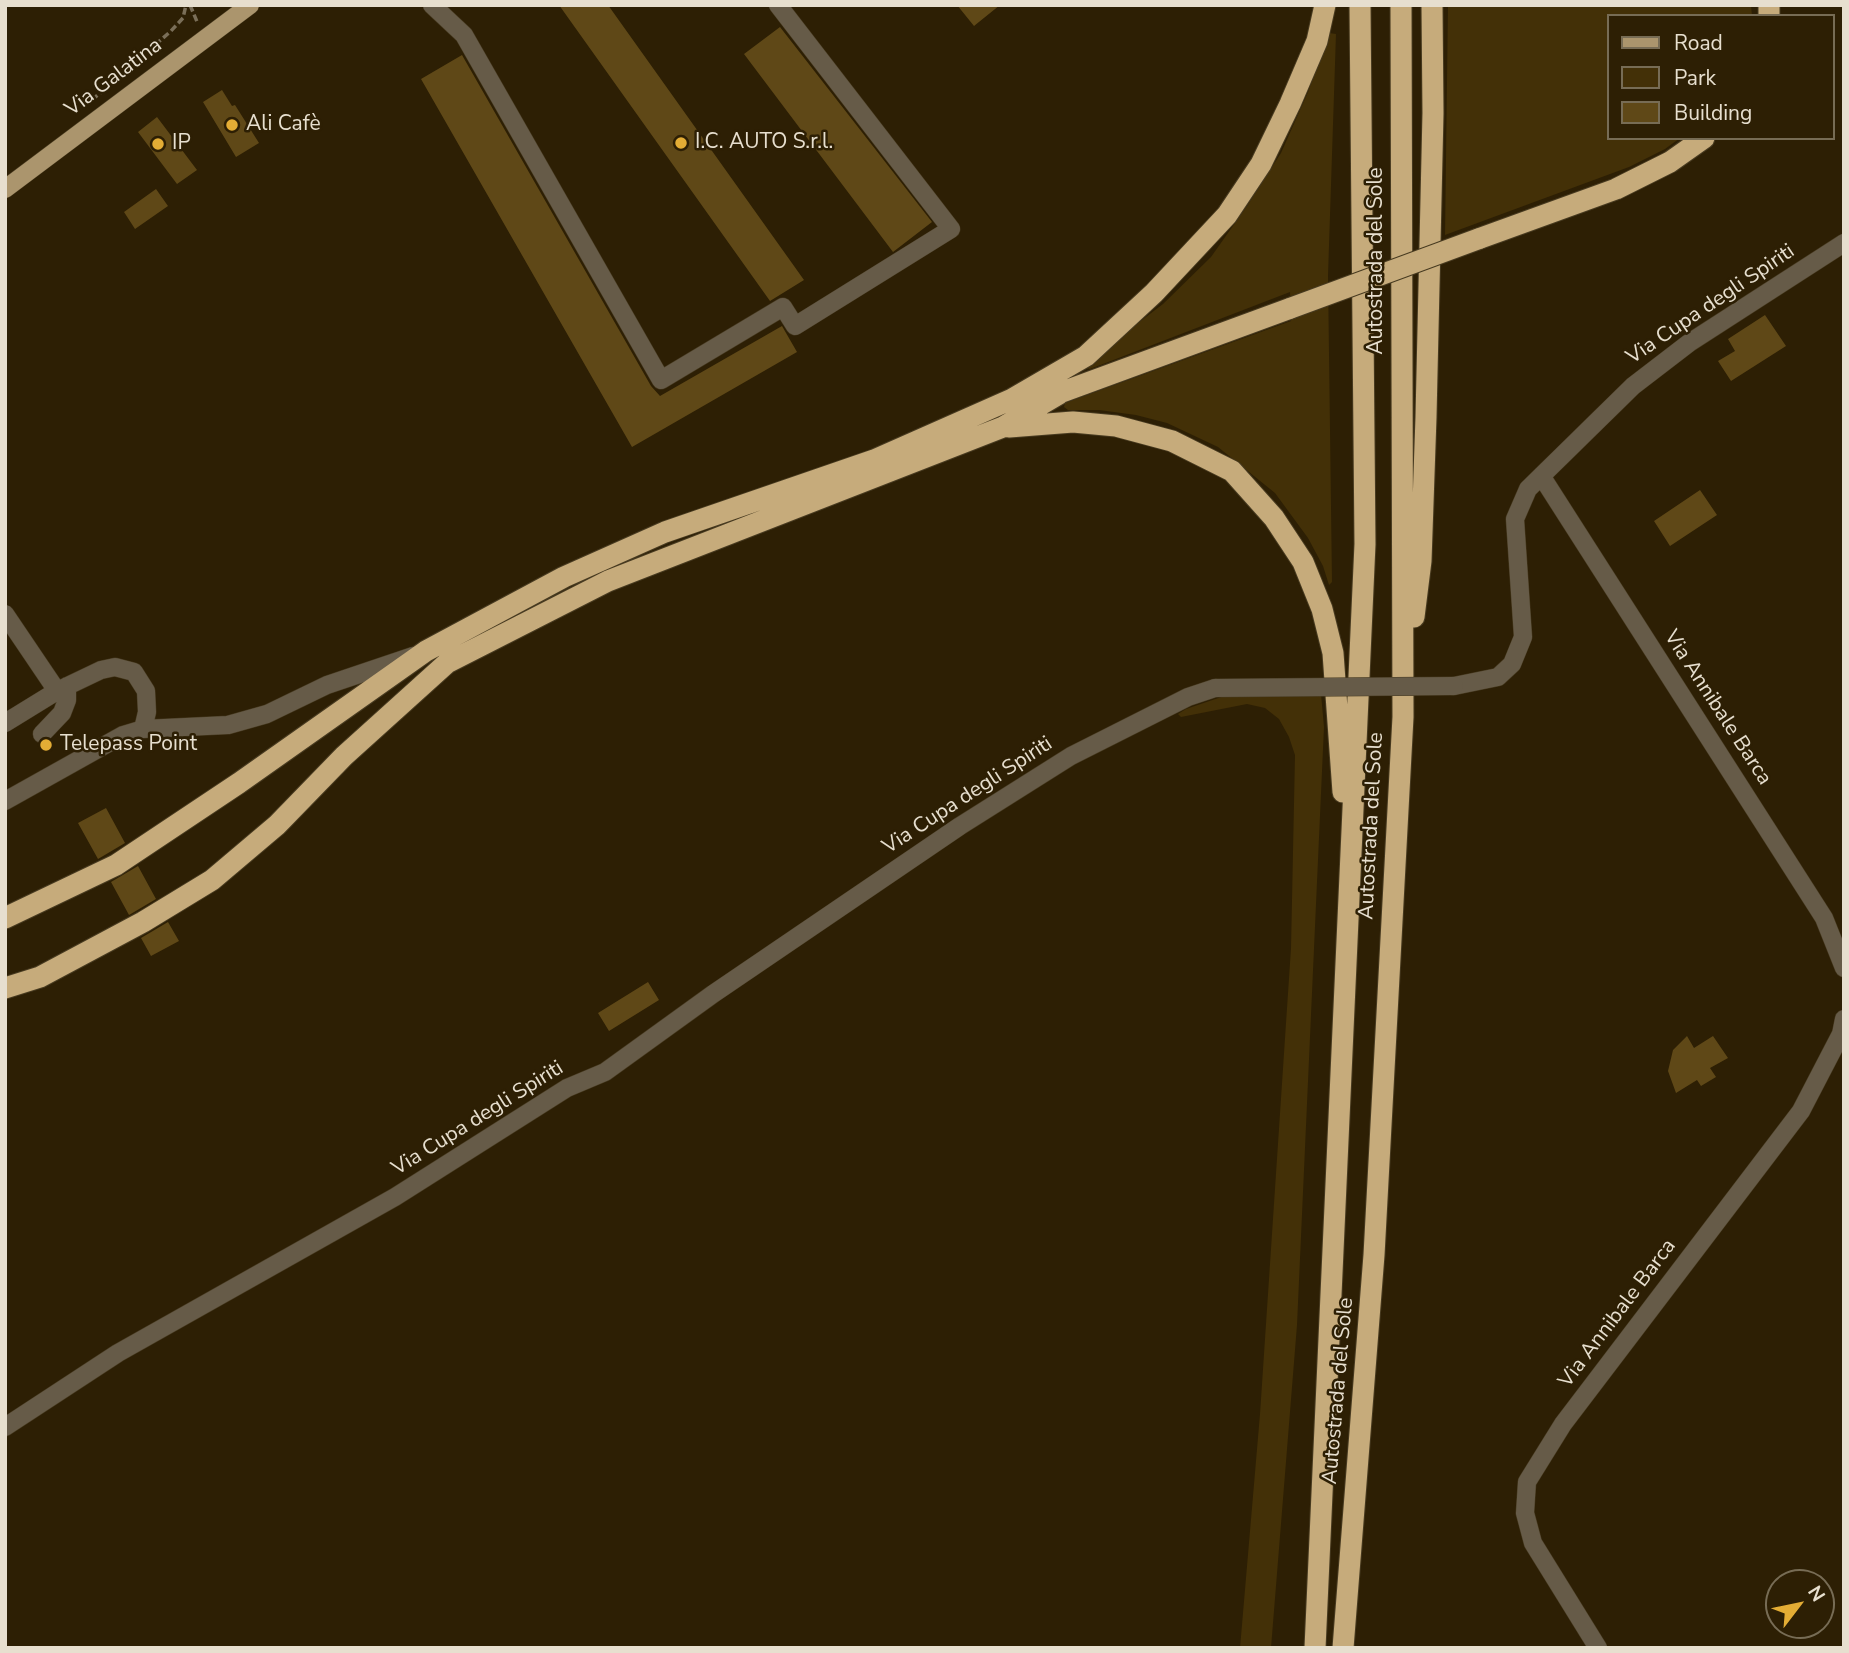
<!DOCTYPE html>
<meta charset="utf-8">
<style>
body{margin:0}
#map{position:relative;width:1849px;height:1653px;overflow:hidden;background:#2d1f04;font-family:"Nunito Sans",sans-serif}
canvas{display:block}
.frame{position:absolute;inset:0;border:7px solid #e7dfcf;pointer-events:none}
.legend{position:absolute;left:1607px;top:14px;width:228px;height:126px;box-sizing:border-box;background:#2d1f04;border:2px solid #776c55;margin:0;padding:9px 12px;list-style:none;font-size:21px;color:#e7dfcf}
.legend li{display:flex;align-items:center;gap:14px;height:35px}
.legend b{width:35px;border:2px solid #776c55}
.north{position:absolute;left:1765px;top:1569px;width:70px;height:70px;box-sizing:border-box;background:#2d1f04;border:2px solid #776c55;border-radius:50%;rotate:58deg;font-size:19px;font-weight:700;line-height:28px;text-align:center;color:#e7dfcf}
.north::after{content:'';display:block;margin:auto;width:24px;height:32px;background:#e4ad35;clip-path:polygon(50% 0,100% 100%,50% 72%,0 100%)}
</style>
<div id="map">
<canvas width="1849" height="1653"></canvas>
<div class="frame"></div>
<ul class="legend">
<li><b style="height:9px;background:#ab956d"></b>Road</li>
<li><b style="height:19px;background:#433007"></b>Park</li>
<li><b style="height:19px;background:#5f4817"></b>Building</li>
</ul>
<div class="north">N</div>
</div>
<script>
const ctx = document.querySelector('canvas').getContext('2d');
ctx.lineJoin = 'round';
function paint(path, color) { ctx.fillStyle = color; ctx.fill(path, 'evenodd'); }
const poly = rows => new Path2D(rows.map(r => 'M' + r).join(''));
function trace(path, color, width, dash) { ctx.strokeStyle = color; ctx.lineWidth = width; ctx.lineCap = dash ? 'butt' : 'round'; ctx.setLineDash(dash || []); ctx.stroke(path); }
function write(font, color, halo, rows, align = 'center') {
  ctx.font = font + ' "Nunito Sans",sans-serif'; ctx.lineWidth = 5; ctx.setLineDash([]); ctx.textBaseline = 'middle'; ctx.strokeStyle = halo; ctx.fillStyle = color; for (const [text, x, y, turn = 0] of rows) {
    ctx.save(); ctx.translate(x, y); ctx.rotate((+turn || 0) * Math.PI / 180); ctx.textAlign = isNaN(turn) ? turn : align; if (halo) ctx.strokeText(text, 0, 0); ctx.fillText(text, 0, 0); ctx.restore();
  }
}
const green = poly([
 [1448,5,1751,5,1752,16,1609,16,1609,138,1680,138,1665,149,1629,167,1445,235],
 [1329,33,1336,34,1328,276,1332,582,1329,585,1323,566,1308,538,1275,493,1218,447,1167,423,1136,415,1099,410,1068,410,1064,407,1065,403,1291,321,1290,292,1090,369,1086,368,1084,364,1163,304,1211,257,1247,206,1281,153,1308,92],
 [1233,693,1321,694,1324,727,1297,1325,1271,1648,1240,1648,1260,1414,1291,948,1295,755,1289,737,1279,719,1265,708,1247,704,1181,717,1178,714,1186,709]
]);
const building = poly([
 [559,5,608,5,804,280,770,301],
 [957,5,1000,5,974,26],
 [780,27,932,222,893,252,744,54],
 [462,55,651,386,660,396,782,326,797,352,632,447,421,79],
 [222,90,232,106,235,105,259,143,236,157,203,102],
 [157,117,197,170,177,184,138,132],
 [156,189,168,206,135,229,124,212],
 [1765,315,1786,346,1731,381,1718,361,1735,351,1728,339],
 [1700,490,1717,515,1670,546,1654,521],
 [106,808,125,843,98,859,78,823],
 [138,866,156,899,129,915,111,882],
 [168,922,179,941,151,956,141,938],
 [648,982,659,1000,609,1031,598,1013],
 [1687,1036,1694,1048,1713,1036,1728,1058,1710,1068,1716,1077,1701,1086,1697,1080,1676,1093,1668,1071,1673,1050]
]);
const path = poly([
 [190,5,198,24],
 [92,100,171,31,183,18,186,5]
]);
const minor = poly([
 [432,5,464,35,661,380,783,307,795,326,951,229,778,5],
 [1542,477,1824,918,1844,968],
 [5,614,57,691,101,670,115,667,134,672,146,691,147,712,143,729],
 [1454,686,1498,677,1512,664,1523,637,1515,519,1528,489,1633,386,1689,343,1844,243],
 [5,723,57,691],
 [42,734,62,713,67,700,67,686],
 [5,801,123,735,143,729,228,725,267,714,327,685,413,656],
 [5,1427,118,1353,395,1197,567,1088,605,1072,713,994,960,826,1071,756,1188,697,1215,688],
 [1598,1648,1533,1543,1525,1513,1527,1482,1563,1424,1801,1111,1841,1034,1844,1019]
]);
const major = poly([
 [5,189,250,5]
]);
const highway = poly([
 [1769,5,1769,16],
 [1478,239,1616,189,1670,162,1704,138],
 [1046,398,1291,308],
 [1009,427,1073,422,1116,426,1172,441,1232,471,1274,518,1303,562,1322,609,1333,653,1343,792],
 [1414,617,1421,561,1426,417,1433,113,1432,5],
 [5,918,116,865,239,783,426,651,564,577,665,532,874,460,1012,399,1086,356,1154,293,1227,215,1261,164,1290,104,1317,41,1325,5],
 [5,988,40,977,143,922,212,880,277,825,344,756,447,663,608,581,1003,427,1059,394],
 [1315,1648,1365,544,1360,5],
 [1343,1648,1374,1255,1403,717,1401,5]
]);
const minorBridge = poly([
 [1215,688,1454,686]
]);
const highwayBridge = poly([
 [1291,308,1478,239]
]);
const markers = [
 [232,125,7,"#e4ad35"],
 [681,143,7,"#e4ad35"],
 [158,144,7,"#e4ad35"],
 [46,745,7,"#e4ad35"]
];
const streetNames = [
 ["Via Galatina",114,78,-37],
 ["Autostrada del Sole",1377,261,-90],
 ["Via Cupa degli Spiriti",1711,305,-34],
 ["Via Annibale Barca",1717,708,57],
 ["Via Cupa degli Spiriti",968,796,-33],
 ["Autostrada del Sole",1372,826,-87],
 ["Via Cupa degli Spiriti",478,1119,-32],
 ["Via Annibale Barca",1618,1314,-53],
 ["Autostrada del Sole",1339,1391,-85]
];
const poiNames = [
 ["Ali Cafè",246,125],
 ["I.C. AUTO S.r.l.",695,143],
 ["IP",172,144],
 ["Telepass Point",60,745]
];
paint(green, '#433007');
paint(building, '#5f4817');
trace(minor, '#473a20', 19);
trace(major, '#473a20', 19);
trace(highway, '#473a20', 23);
trace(path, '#7a6e58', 3.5, [7, 3.5]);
trace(minor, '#665b48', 18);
trace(major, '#ab956d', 18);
trace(highway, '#c6ab7b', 21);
trace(minorBridge, '#473a20', 19, []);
trace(highwayBridge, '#473a20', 23, []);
trace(minorBridge, '#665b48', 18);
trace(highwayBridge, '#c6ab7b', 21);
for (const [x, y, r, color] of markers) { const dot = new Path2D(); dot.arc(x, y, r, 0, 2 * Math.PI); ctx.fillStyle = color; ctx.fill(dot); trace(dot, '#2d1f04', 2.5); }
write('21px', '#e7dfcf', '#2d1f04', streetNames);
write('21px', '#e7dfcf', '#2d1f04', poiNames, 'left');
</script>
